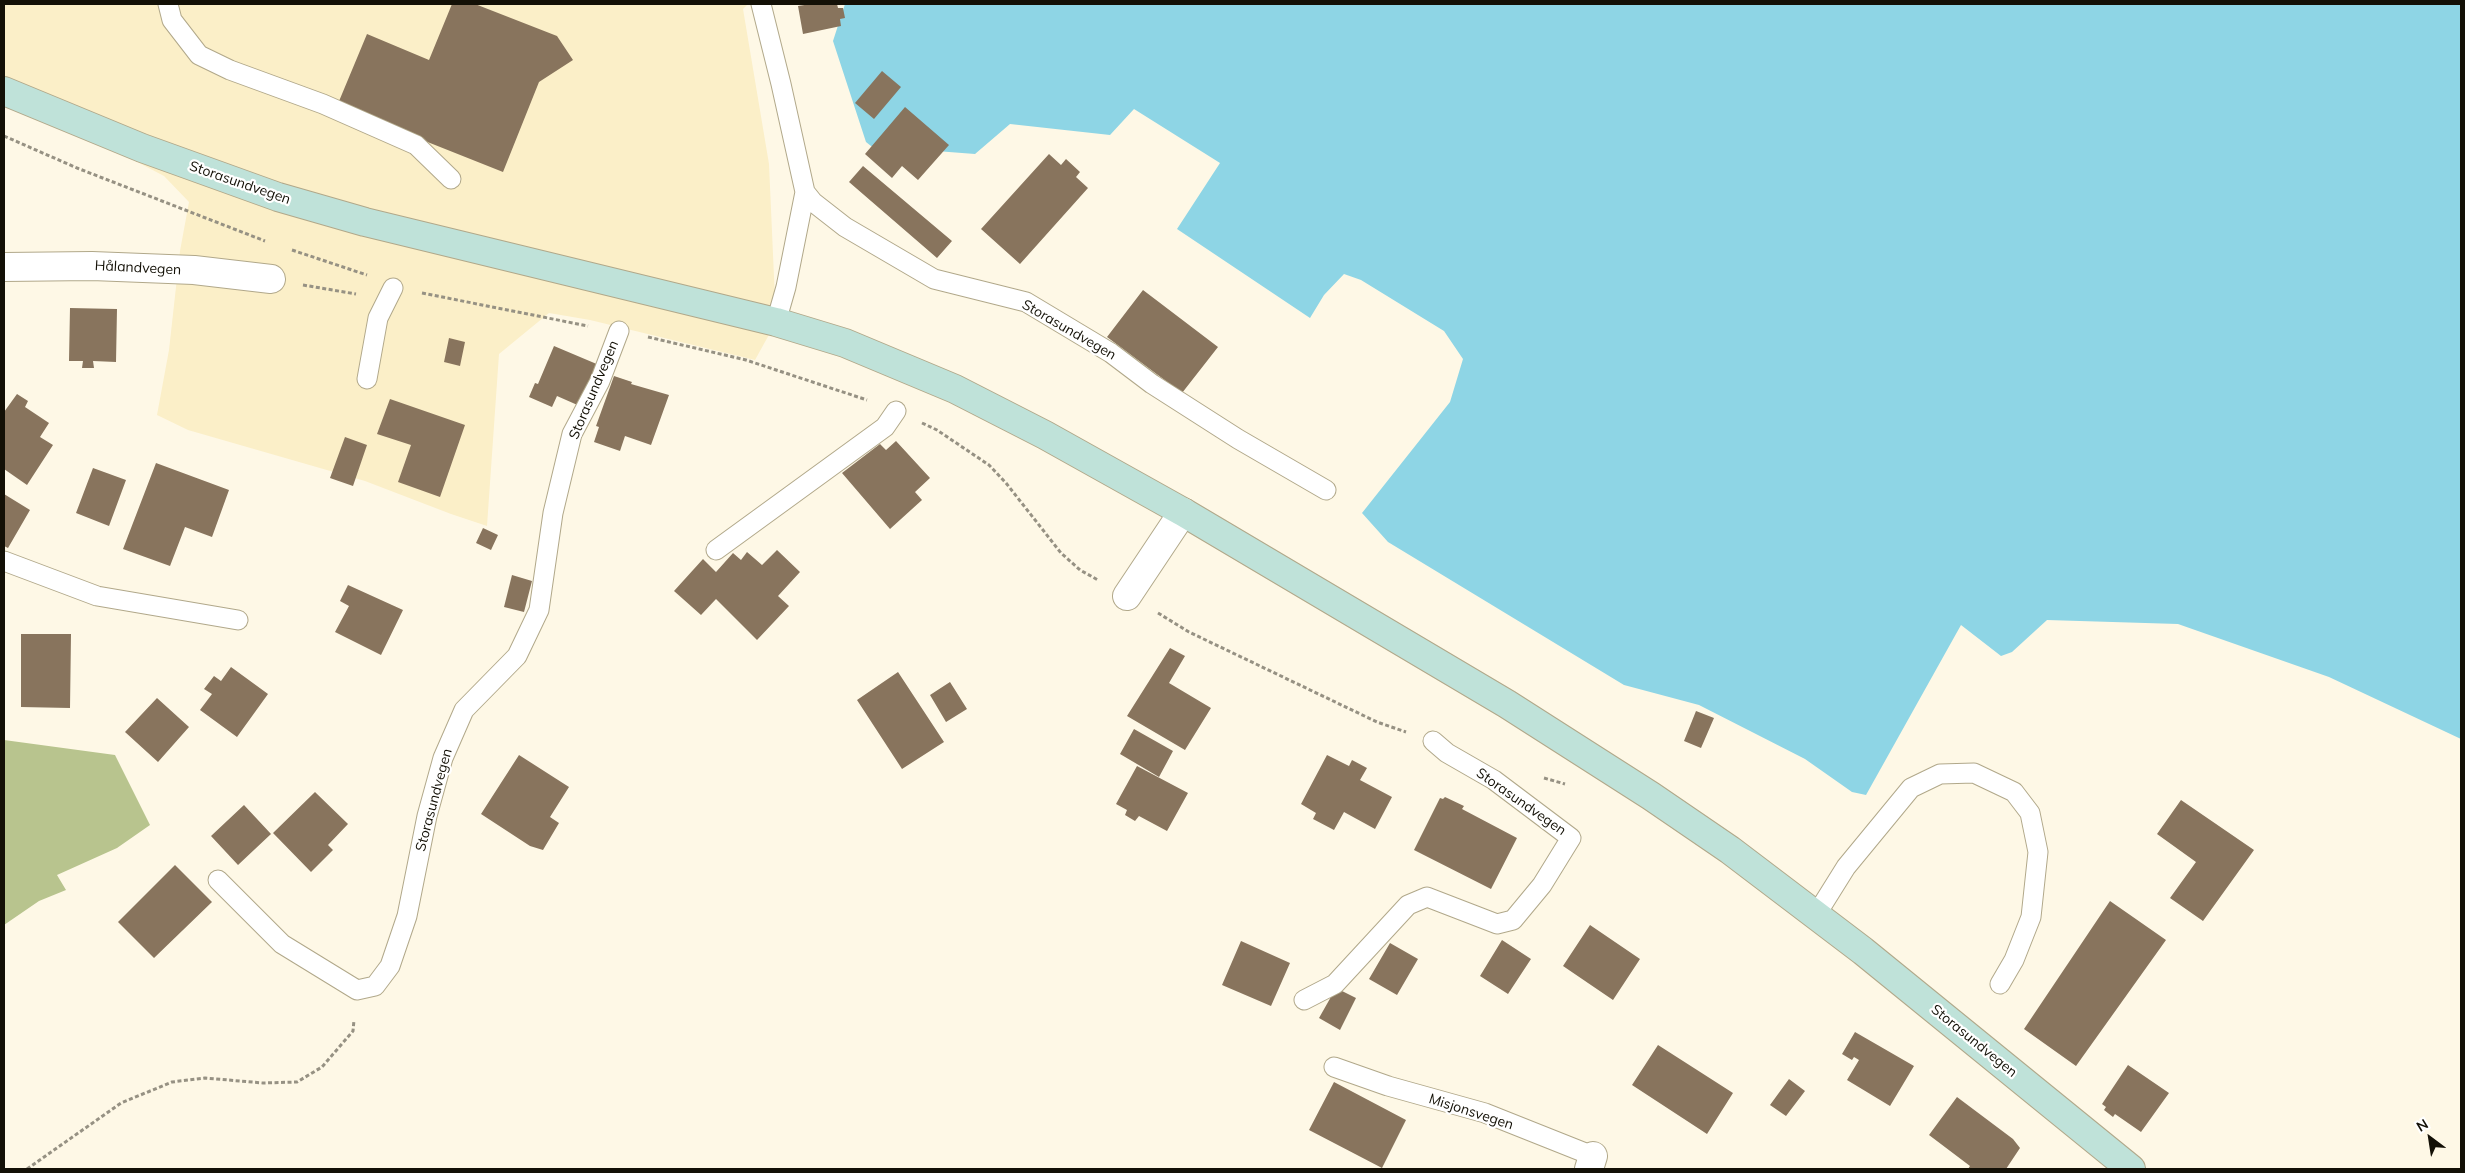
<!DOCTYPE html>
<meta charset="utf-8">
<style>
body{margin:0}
#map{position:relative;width:2465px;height:1173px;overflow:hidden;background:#fef8e6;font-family:Mulish,sans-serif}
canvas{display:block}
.frame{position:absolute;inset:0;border:5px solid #131006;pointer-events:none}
.north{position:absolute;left:2405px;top:1113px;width:50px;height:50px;-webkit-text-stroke:4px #fff;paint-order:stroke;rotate:329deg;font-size:14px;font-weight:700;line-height:20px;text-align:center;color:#131006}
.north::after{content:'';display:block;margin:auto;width:18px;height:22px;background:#131006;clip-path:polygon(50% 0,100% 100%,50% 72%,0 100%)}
</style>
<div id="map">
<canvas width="2465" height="1173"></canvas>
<div class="frame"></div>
<div class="north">N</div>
</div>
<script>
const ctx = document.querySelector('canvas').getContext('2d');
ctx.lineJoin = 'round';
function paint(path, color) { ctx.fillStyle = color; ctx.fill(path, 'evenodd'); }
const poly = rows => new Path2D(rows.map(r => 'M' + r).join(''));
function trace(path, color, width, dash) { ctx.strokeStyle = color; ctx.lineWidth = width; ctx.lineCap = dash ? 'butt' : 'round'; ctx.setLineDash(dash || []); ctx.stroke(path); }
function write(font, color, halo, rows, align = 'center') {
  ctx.font = font + ' Mulish,sans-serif'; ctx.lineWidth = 4.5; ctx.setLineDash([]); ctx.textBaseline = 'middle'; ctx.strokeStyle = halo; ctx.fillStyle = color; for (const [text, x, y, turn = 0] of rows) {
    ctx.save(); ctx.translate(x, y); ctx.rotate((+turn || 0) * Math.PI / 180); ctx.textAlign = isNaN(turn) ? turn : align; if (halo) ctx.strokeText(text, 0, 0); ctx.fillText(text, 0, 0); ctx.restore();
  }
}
const built = poly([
 [4,4,748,4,743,9,769,164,776,322,755,360,590,320,549,313,499,354,487,526,451,514,365,481,188,430,157,415,169,350,180,251,189,202,164,176,99,142,4,80]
]);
const forest = poly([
 [4,740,115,755,150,825,117,848,57,875,66,890,39,901,4,925]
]);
const water = poly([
 [845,4,2461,4,2461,739,2329,677,2178,624,2047,620,2012,652,2001,656,1961,625,1866,795,1852,792,1805,759,1699,705,1624,685,1388,542,1362,513,1450,402,1463,359,1444,331,1361,280,1344,274,1324,295,1310,318,1177,229,1220,163,1134,109,1110,135,1010,124,975,154,871,146,866,142,833,41]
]);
const building = poly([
 [452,4,475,4,557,36,573,60,539,82,503,172,337,106,367,34,429,60],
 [811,4,837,4,838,8,843,8,845,18,840,19,841,26,803,34,798,6],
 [882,71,901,87,874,119,855,103],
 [905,107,949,145,918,180,902,166,892,178,865,154],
 [1049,154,1061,165,1066,159,1080,172,1076,177,1088,188,1020,264,981,229],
 [863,166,952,241,937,258,849,182],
 [1143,290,1218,347,1182,393,1107,337],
 [70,308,117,309,116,362,93,361,94,368,82,368,83,361,69,361],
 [449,338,465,342,460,366,444,362],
 [554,346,599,365,582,407,557,396,552,407,529,397,535,383,538,384],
 [614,376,632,382,631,384,669,395,651,445,625,436,620,451,594,442,599,427,596,426],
 [17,394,28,401,25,407,49,423,40,437,53,445,27,485,4,469,4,412],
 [390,399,465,425,440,497,398,482,411,445,377,434],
 [345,437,367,445,353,486,330,478],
 [896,441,930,478,915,492,922,500,890,529,842,473,880,444,886,450],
 [156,463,229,490,212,537,185,527,170,566,123,549],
 [93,468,126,480,109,526,76,513],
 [4,494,30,510,8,548,4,546],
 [483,528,498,535,491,550,476,543],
 [777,550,800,572,778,596,789,606,757,640,716,599,701,615,674,591,703,559,716,572,733,553,741,560,747,552,762,565],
 [512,575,532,581,524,612,504,607],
 [348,585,403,610,381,655,335,632,349,606,340,601],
 [21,634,71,634,70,708,21,707],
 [1170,648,1185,656,1169,683,1211,708,1185,750,1127,716],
 [231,667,268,694,237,737,200,710,212,694,204,689,214,676,221,681],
 [898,672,944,742,902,769,857,700],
 [950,682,967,709,946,722,930,695],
 [157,698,189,727,158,762,125,732],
 [1696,711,1714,718,1701,748,1684,741],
 [1134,729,1173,751,1159,777,1120,754],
 [519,755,569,787,550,817,559,823,543,850,530,846,481,814],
 [1327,755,1349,766,1352,760,1367,768,1360,780,1392,797,1375,829,1344,812,1334,830,1313,819,1316,813,1301,804],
 [1137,766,1188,793,1167,831,1139,816,1135,821,1125,815,1127,810,1116,804],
 [315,792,348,824,328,845,333,850,311,872,273,833],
 [1445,797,1464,806,1462,809,1517,838,1491,889,1414,850,1440,798,1443,799],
 [2181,800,2254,850,2203,921,2170,898,2196,862,2157,834],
 [244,805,271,834,238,865,211,836],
 [175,865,212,902,154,958,118,922],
 [2110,901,2166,940,2076,1066,2024,1029],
 [1590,925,1640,959,1613,1000,1563,966],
 [1502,940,1531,959,1508,994,1480,976],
 [1241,941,1290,963,1271,1006,1222,985],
 [1390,943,1418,959,1397,995,1369,979],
 [1336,988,1356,998,1340,1030,1319,1018],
 [1855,1032,1914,1066,1890,1106,1847,1080,1859,1060,1854,1057,1852,1060,1842,1054],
 [1658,1045,1733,1093,1707,1134,1632,1085],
 [2128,1065,2169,1093,2141,1132,2115,1114,2113,1117,2104,1110,2106,1107,2102,1104],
 [1789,1079,1805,1091,1786,1116,1770,1105],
 [1334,1082,1406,1120,1382,1168,1309,1130],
 [1957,1097,2013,1139,2020,1148,2006,1169,1968,1169,1970,1166,1929,1135]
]);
const path = poly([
 [4,136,77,168,265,241],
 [292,250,367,275],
 [303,285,356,294],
 [422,293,588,326],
 [648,337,746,360,867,400],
 [922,423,937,430,989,465,1006,483,1061,553,1080,570,1098,580],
 [1158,613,1189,632,1377,722,1406,732],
 [1544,778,1565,784],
 [27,1169,121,1103,172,1082,205,1078,263,1083,297,1082,322,1067,353,1031,354,1020]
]);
const lane = poly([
 [168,4,172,20,199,55,230,70,323,104,416,145,451,179],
 [761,4,781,84,805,192,786,287,776,322],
 [805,192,813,202,845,227,934,279,1026,302,1111,353,1152,384,1238,439,1326,490],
 [367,379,378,318,393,288],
 [716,550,885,427,896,411],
 [4,561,97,596,238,620],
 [218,880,282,944,357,990,375,986,390,966,407,916,427,816,443,758,464,710,517,656,539,610,553,513,572,434,600,381,619,331],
 [1816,915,1846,867,1911,788,1940,774,1974,773,2014,792,2030,813,2038,852,2031,917,2014,960,2000,984],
 [1304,1000,1335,984,1408,905,1427,897,1497,924,1513,920,1542,885,1571,838,1494,780,1447,753,1433,741],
 [1334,1067,1388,1086,1485,1113,1593,1156]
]);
const street = poly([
 [4,267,92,266,194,270,271,279],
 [1127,596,1183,512],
 [1589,1169,1593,1156]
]);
const secondary = poly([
 [4,91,142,148,278,197,365,222,776,322,845,343,955,389,1045,435,1183,512,1507,704,1651,796,1730,850,1863,951,2131,1169]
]);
const streetNames = [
 ["Storasundvegen",240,183,19],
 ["Hålandvegen",138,268,3],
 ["Storasundvegen",1069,330,30],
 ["Storasundvegen",594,390,-67],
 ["Storasundvegen",434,800,-75],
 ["Storasundvegen",1521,802,35],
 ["Storasundvegen",1974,1041,39],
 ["Misjonsvegen",1471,1112,18]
];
paint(built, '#fbefc8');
paint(forest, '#b8c48e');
paint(water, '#8ed5e5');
paint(building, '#88745d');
trace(lane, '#b1a88a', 21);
trace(street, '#b1a88a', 30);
trace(secondary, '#b1a88a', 30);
trace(path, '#969183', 3, [4, 2.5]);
trace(lane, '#fff', 19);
trace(street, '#fff', 28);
trace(secondary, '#bfe2d9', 28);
write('14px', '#131006', '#fff', streetNames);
</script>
